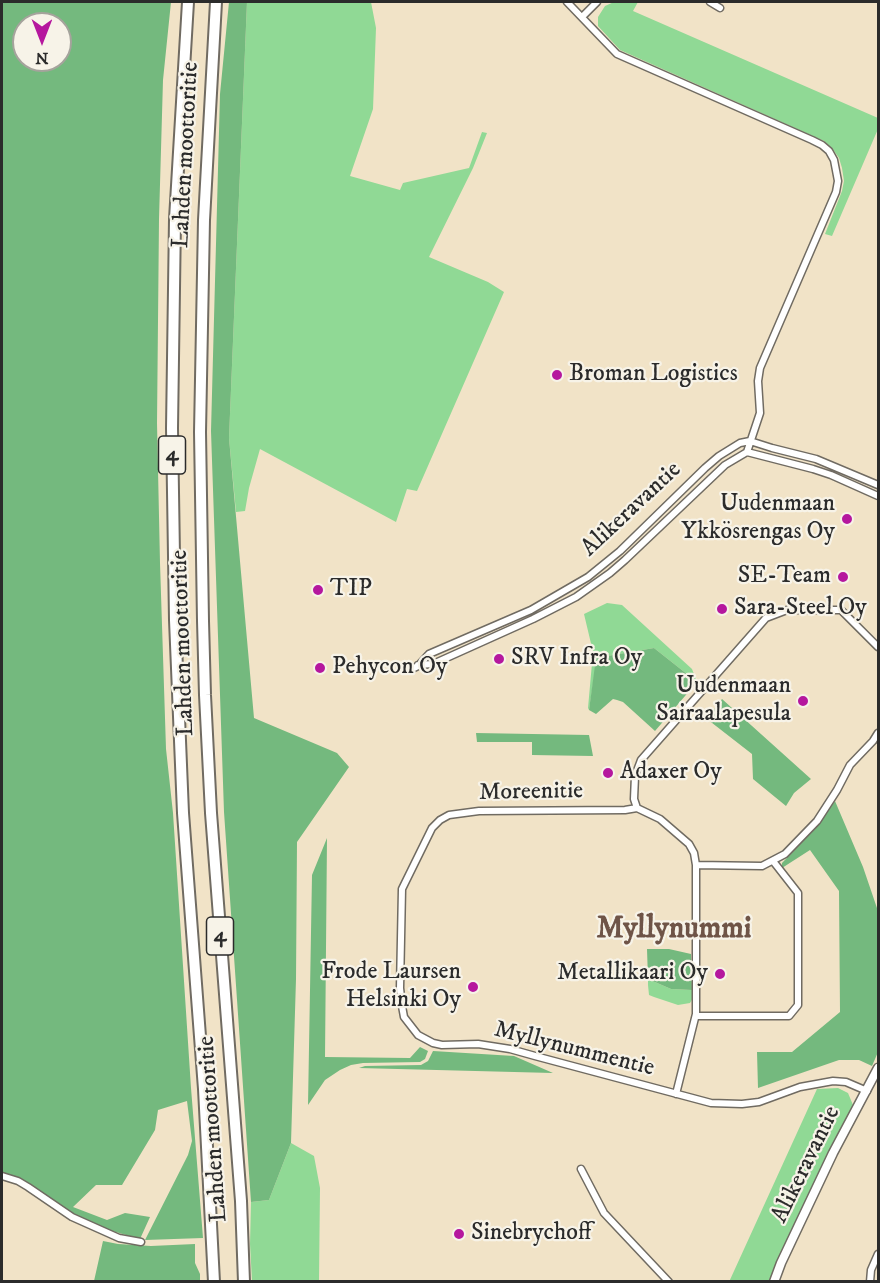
<!DOCTYPE html>
<meta charset="utf-8">
<style>
body{margin:0}
#map{position:relative;width:880px;height:1283px;overflow:hidden;background:#f1e3c7;font-family:"IM FELL DW Pica",serif}
canvas{display:block}
.frame{position:absolute;inset:0;border:3px solid #2b2b2b;pointer-events:none}
.north{position:absolute;left:12px;top:12px;width:60px;height:60px;box-sizing:border-box;background:#f7f3e8;border:2px solid #a5a39c;border-radius:50%;rotate:180deg;font-size:16px;font-weight:700;line-height:24px;text-align:center;color:#2b2b2b}
.north::after{content:'';display:block;margin:auto;width:21px;height:27px;background:#b5179e;clip-path:polygon(50% 0,100% 100%,50% 72%,0 100%)}
</style>
<div id="map">
<canvas width="880" height="1283"></canvas>
<div class="frame"></div>
<div class="north">N</div>
</div>
<script>
const ctx = document.querySelector('canvas').getContext('2d');
ctx.lineJoin = 'round';
function paint(path, color) { ctx.fillStyle = color; ctx.fill(path, 'evenodd'); }
const poly = rows => new Path2D(rows.map(r => 'M' + r).join(''));
function trace(path, color, width, dash) { ctx.strokeStyle = color; ctx.lineWidth = width; ctx.lineCap = dash ? 'butt' : 'round'; ctx.setLineDash(dash || []); ctx.stroke(path); }
function write(font, color, halo, rows, align = 'center') {
  ctx.font = font + ' "IM FELL DW Pica",serif'; ctx.lineWidth = 4.5; ctx.setLineDash([]); ctx.textBaseline = 'middle'; ctx.strokeStyle = halo; ctx.fillStyle = color; for (const [text, x, y, turn = 0] of rows) {
    ctx.save(); ctx.translate(x, y); ctx.rotate((+turn || 0) * Math.PI / 180); ctx.textAlign = isNaN(turn) ? turn : align; if (halo) ctx.strokeText(text, 0, 0); ctx.fillText(text, 0, 0); ctx.restore();
  }
}
const green = poly([
 [247,2,371,2,376,28,373,109,350,176,400,190,403,183,469,168,482,132,487,133,473,168,429,257,488,282,504,292,417,491,407,489,396,522,260,449,249,488,245,511,236,512,229,438],
 [614,2,638,2,633,11,878,118,878,129,832,236,825,234,842,191,844,181,842,168,839,158,832,148,824,141,620,50,598,26,598,17,605,6],
 [607,603,622,605,692,669,697,682,654,648,597,658,589,710,588,708,593,652,584,614],
 [648,979,671,989,692,990,693,998,690,1003,678,1005,654,997,649,995,648,985],
 [838,1088,848,1093,853,1105,828,1152,774,1281,729,1282,817,1089],
 [291,1143,314,1156,320,1188,319,1281,252,1281,250,1244,251,1202,269,1200]
]);
const forest = poly([
 [2,2,171,2,163,80,159,219,157,423,160,563,166,749,173,813,191,1088,203,1238,145,1240,188,1155,192,1141,187,1101,158,1110,155,1130,122,1185,96,1185,73,1207,107,1220,125,1213,150,1217,140,1239,95,1226,71,1213,32,1185,2,1172],
 [24,24,60,24,60,60,24,60],
 [229,2,247,2,229,438,254,718,337,753,349,767,297,842,296,979,291,1143,269,1200,251,1202,224,812,211,431,220,94],
 [654,648,697,682,655,731,623,702,617,700,613,699,596,714,589,710,596,658],
 [722,699,811,779,794,793,786,806,753,779,752,754,707,719],
 [476,733,589,735,593,756,532,755,532,742,477,742],
 [835,801,863,867,878,911,878,1052,872,1066,859,1060,839,1060,758,1088,757,1052,792,1052,840,1012,839,891,810,850,782,868,782,863,814,830],
 [327,838,325,1057,410,1058,420,1047,428,1051,425,1059,420,1062,363,1063,351,1065,340,1070,325,1080,308,1105,312,875],
 [647,949,669,949,691,954,692,990,671,989,648,979],
 [433,1051,514,1056,553,1073,359,1068,365,1066,421,1065,428,1061],
 [103,1241,118,1244,151,1246,195,1244,195,1263,200,1274,200,1281,94,1281]
]);
const street = poly([
 [567,2,617,54,812,140,822,145,829,151,834,160,838,181,836,192,760,368,758,381,760,413,747,452],
 [710,2,720,8],
 [582,17,597,2],
 [418,665,433,664,533,619,576,597,610,573,625,560,725,465,747,452,813,469,831,475,878,496],
 [410,670,418,666,429,654,531,610,588,577,620,551,705,468,719,456,740,443,750,441,772,448,816,459,878,485],
 [637,808,634,799,635,776,641,760,766,618,787,610,841,610,878,647],
 [696,865,762,866,785,854,817,821,837,790,850,765,873,741,878,733],
 [696,1016,789,1016,798,1005,798,893,773,861],
 [676,1094,696,1014,696,865,694,853,689,844,660,819,637,808,625,810,479,811,449,815,440,820,432,828,402,889,400,988,402,1006,404,1017,418,1035,433,1043,442,1045,478,1044,510,1049,535,1056,711,1103,742,1104,759,1102,800,1087,833,1081,846,1082,867,1091],
 [581,1169,604,1213,669,1282],
 [2,1176,18,1181,28,1187,72,1217,119,1238,141,1242],
 [870,1282,871,1270,878,1254]
]);
const secondary = poly([
 [774,1282,781,1263,833,1153,878,1068]
]);
const highway = poly([
 [188,2,175,219,172,428,175,620,183,813,204,1089,214,1282],
 [216,2,204,220,200,432,203,621,205,695,211,813,241,1201,244,1282]
]);
const markers = [
 [557,375,6,"#b5179e"],
 [847,519,6,"#b5179e"],
 [843,577,6,"#b5179e"],
 [318,590,6,"#b5179e"],
 [722,609,6,"#b5179e"],
 [499,659,6,"#b5179e"],
 [320,668,6,"#b5179e"],
 [803,701,6,"#b5179e"],
 [608,773,6,"#b5179e"],
 [720,974,6,"#b5179e"],
 [473,987,6,"#b5179e"],
 [459,1234,6,"#b5179e"]
];
const shields = [
 [172,455,27],
 [220,936,27]
];
const shieldNames = [
 ["4",172,455],
 ["4",220,936]
];
const streetNames = [
 ["Lahden moottoritie",187,155,-87],
 ["Alikeravantie",632,510,-43],
 ["Lahden moottoritie",184,643,-92],
 ["Moreenitie",531,793,-1],
 ["Myllynummentie",574,1050,14],
 ["Lahden moottoritie",214,1129,-94],
 ["Alikeravantie",807,1165,-64]
];
const poiNames = [
 ["Broman Logistics",569,375],
 ["Uudenmaan",835,505,"right"],
 ["Ykkösrengas Oy",835,533,"right"],
 ["SE-Team",831,577,"right"],
 ["TIP",330,590],
 ["Sara-Steel Oy",734,609],
 ["SRV Infra Oy",511,659],
 ["Pehycon Oy",332,668],
 ["Uudenmaan",791,687,"right"],
 ["Sairaalapesula",791,715,"right"],
 ["Adaxer Oy",620,773],
 ["Frode Laursen",461,973,"right"],
 ["Helsinki Oy",461,1001,"right"],
 ["Metallikaari Oy",708,974,"right"],
 ["Sinebrychoff",471,1234]
];
const districtNames = [
 ["Myllynummi",674,931]
];
paint(green, '#90d995');
paint(forest, '#74b97e');
trace(street, '#706b62', 9);
trace(secondary, '#706b62', 11);
trace(highway, '#706b62', 14);
trace(street, '#fff', 6);
trace(secondary, '#fff', 8);
trace(highway, '#fff', 10);
for (const [x, y, r, color] of markers) { const dot = new Path2D(); dot.arc(x, y, r, 0, 2 * Math.PI); ctx.fillStyle = color; ctx.fill(dot); trace(dot, '#f7f3e8', 2); }
for (const [x, y, w] of shields) { const box = new Path2D(); box.roundRect(x - w / 2, y - 19, w, 38, 4.5); ctx.fillStyle = '#f7f3e8'; ctx.fill(box); trace(box, '#2b2b2b', 1.5); }
write('bold 22px', '#2b2b2b', null, shieldNames);
write('24px', '#2b2b2b', '#f7f3e8', streetNames);
write('24px', '#2b2b2b', '#f7f3e8', poiNames, 'left');
write('bold 30px', '#6f5447', '#f7f3e8', districtNames);
</script>
